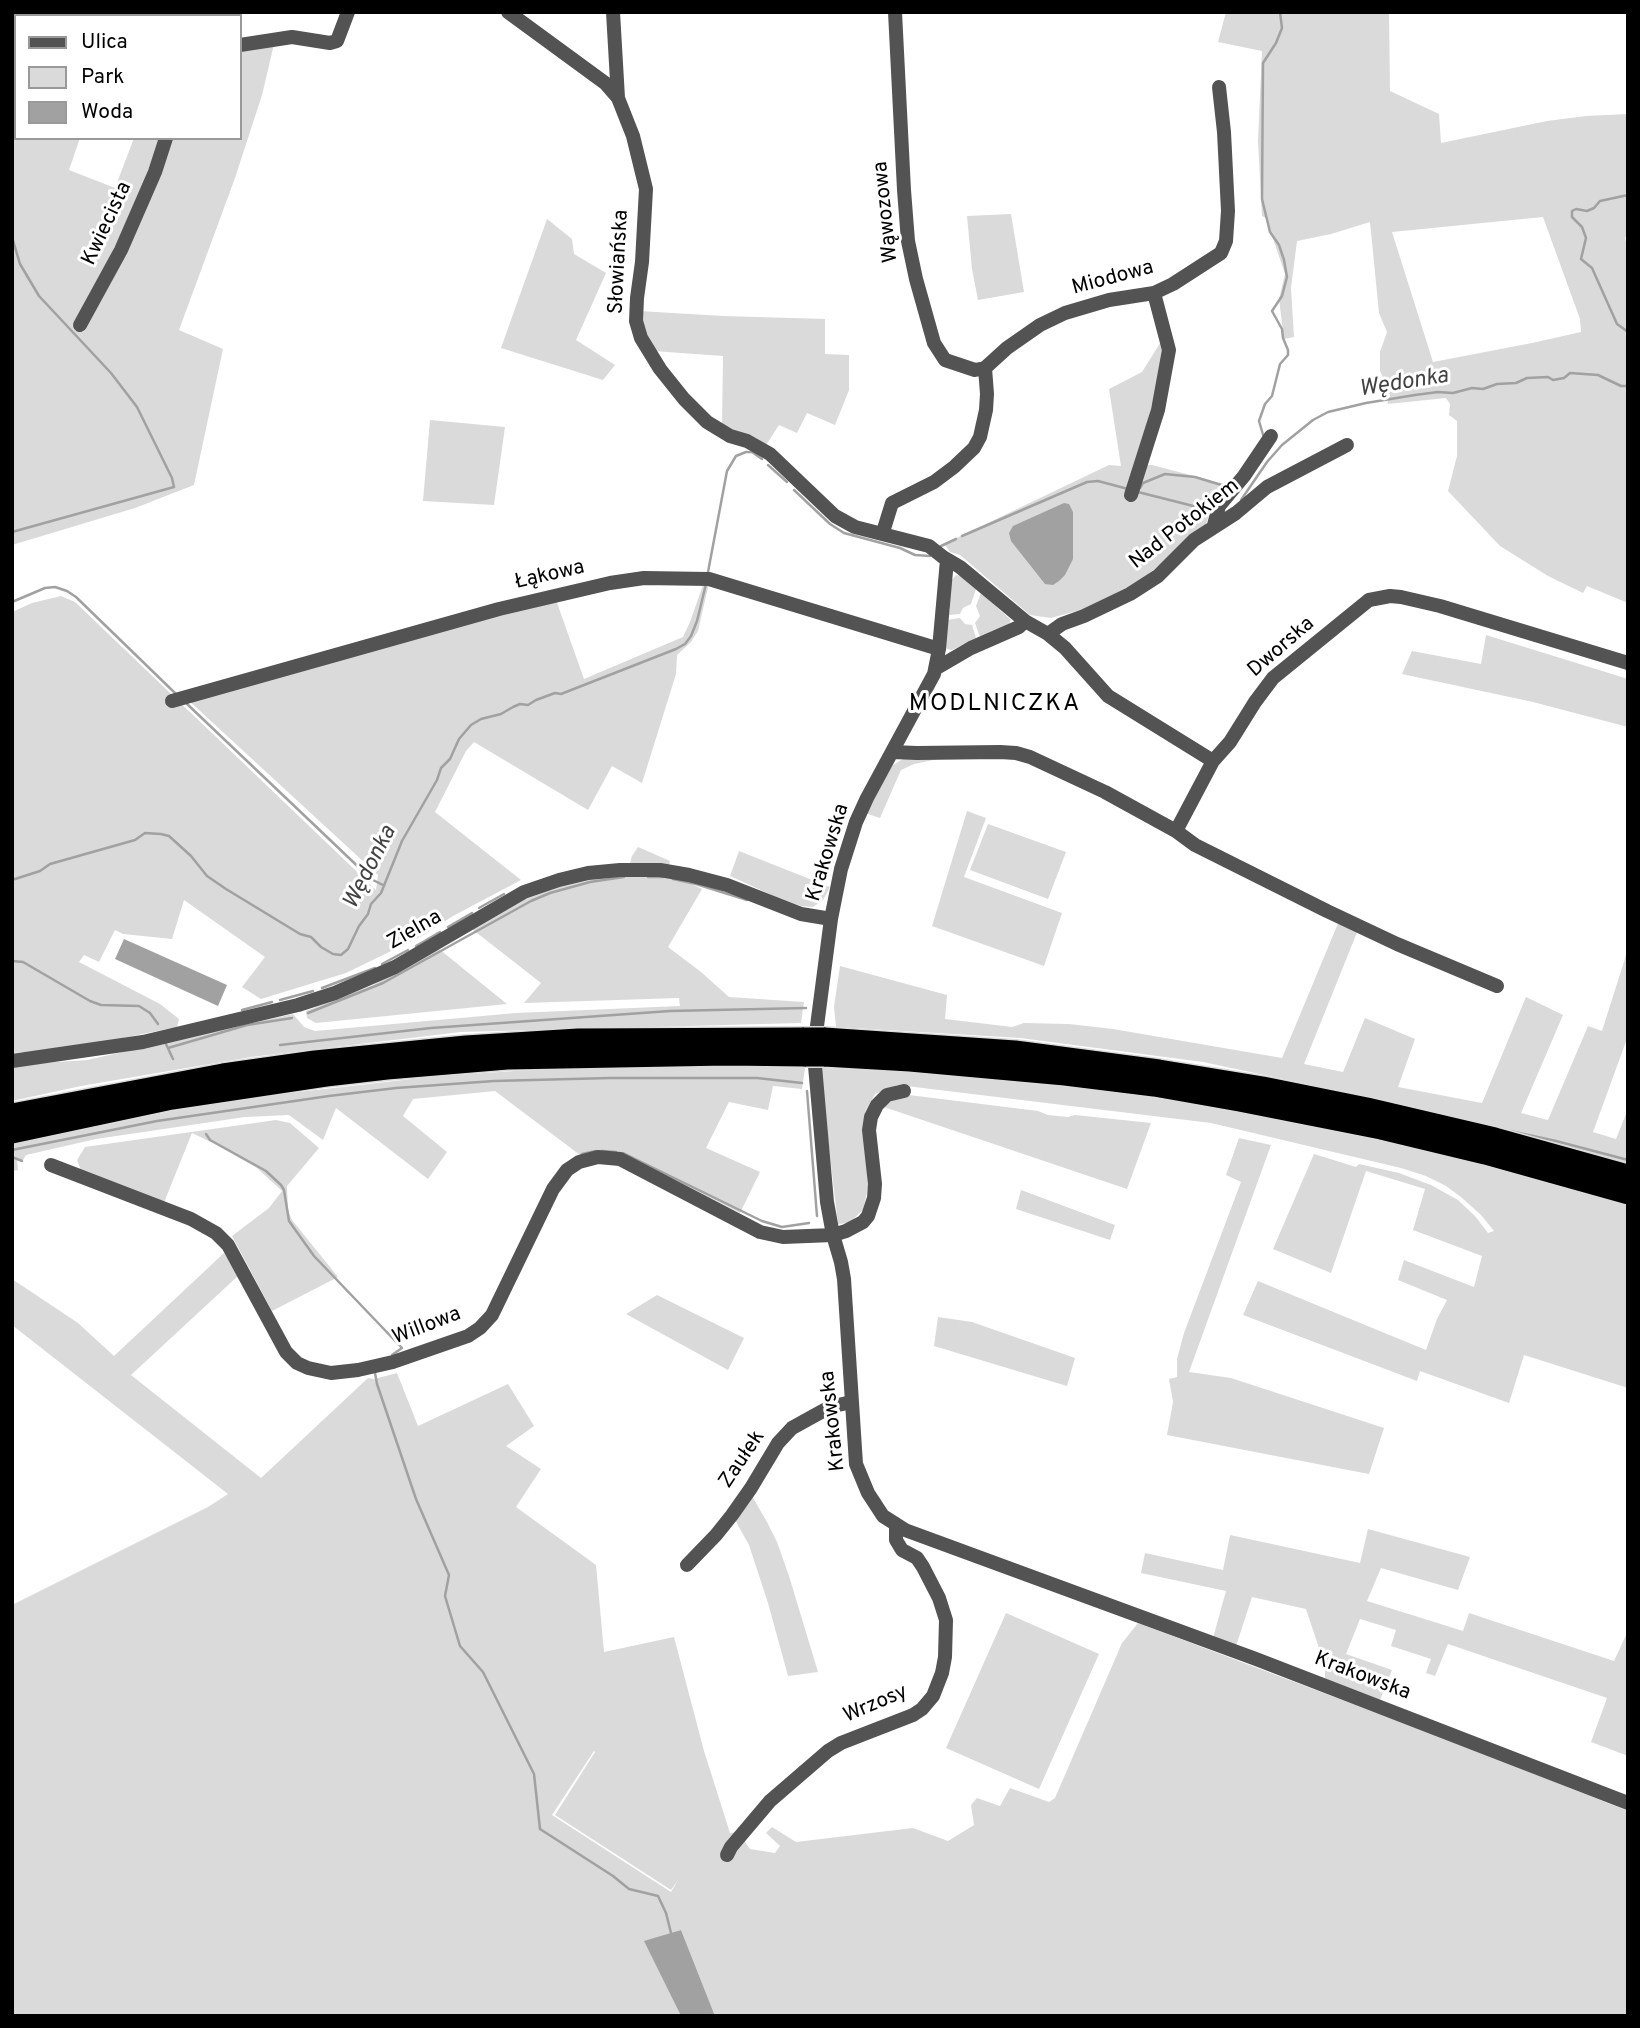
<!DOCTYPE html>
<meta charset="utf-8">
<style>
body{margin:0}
#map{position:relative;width:1640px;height:2028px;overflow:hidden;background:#fff;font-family:Overpass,sans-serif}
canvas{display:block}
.frame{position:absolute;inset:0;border:14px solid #000;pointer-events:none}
.legend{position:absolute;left:14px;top:14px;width:228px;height:126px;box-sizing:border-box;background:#fff;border:2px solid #999;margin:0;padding:9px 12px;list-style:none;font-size:21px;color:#000}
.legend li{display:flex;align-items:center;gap:14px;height:35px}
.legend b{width:35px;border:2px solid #999}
</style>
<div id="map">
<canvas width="1640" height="2028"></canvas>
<div class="frame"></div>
<ul class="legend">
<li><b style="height:9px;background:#535353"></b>Ulica</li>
<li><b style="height:19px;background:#dadada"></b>Park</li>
<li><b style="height:19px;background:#a1a1a1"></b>Woda</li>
</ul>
</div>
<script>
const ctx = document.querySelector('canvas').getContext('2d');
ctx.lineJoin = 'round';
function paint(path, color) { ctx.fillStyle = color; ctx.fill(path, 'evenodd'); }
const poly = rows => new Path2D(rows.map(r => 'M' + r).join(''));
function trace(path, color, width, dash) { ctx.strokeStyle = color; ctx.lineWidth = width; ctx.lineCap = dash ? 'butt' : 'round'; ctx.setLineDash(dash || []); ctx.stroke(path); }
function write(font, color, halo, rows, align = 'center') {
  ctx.font = font + ' Overpass,sans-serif'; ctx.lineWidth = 6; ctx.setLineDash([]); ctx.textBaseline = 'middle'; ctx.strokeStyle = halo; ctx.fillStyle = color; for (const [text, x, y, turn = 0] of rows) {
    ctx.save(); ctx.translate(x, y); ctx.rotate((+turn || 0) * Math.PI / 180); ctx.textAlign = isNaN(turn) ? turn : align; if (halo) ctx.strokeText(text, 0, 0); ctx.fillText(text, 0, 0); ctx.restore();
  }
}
const green = poly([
 [12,12,124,12,123,16,16,16,16,138,80,138,69,170,115,188,134,138,164,138,154,169,76,324,83,332,102,298,169,138,240,138,240,48,275,40,262,95,235,178,179,330,223,349,194,485,135,508,12,545],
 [1226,12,1389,12,1390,91,1439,114,1441,143,1547,121,1586,116,1628,114,1628,236,1625,237,1628,254,1628,603,1587,586,1583,593,1548,576,1500,546,1448,491,1457,456,1457,421,1449,415,1450,404,1446,398,1388,404,1386,384,1380,371,1380,352,1387,332,1379,313,1370,222,1331,234,1297,241,1291,288,1294,337,1284,339,1279,299,1285,274,1266,218,1262,216,1258,141,1262,51,1218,42],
 [1543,217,1580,319,1581,332,1532,343,1433,362,1392,232],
 [1011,214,1024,292,978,300,972,269,967,216],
 [547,219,572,239,574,254,606,273,576,340,615,365,603,380,501,348],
 [639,311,723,316,825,319,825,354,849,355,849,390,835,425,807,413,797,433,779,425,766,445,722,426,723,356,653,351,643,332],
 [1162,340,1166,351,1136,465,1152,465,1232,486,1213,503,1205,527,1134,586,1091,607,1051,618,1030,615,960,555,950,552,944,544,1109,465,1121,466,1109,389,1142,372],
 [430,420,505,427,494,505,423,501],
 [956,575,960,576,976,589,971,604,963,608,960,614,949,615,950,608,948,607,952,580],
 [704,582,709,583,698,631,691,642,677,655,676,674,642,783,612,766,588,810,474,742,466,751,435,812,521,880,453,916,422,936,346,973,261,999,242,987,265,957,184,900,172,939,123,934,115,930,99,962,84,955,79,962,160,1004,179,1019,177,1027,113,1040,52,1050,12,1053,12,612,32,603,61,596,75,602,376,890,378,875,187,699,556,600,584,679,683,637,690,622],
 [981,593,1011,620,1009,624,980,637,975,623,980,616,976,606],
 [960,618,965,624,972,625,976,638,952,650,947,649,945,647,947,620],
 [1486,635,1628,679,1628,727,1533,702,1402,674,1412,651,1481,664],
 [943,758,914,764,901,770,880,818,865,813,893,765,903,759],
 [967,811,986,818,964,877,1062,913,1044,966,932,926],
 [988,824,1066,852,1048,899,970,870],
 [638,847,670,861,669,865,630,863,632,856],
 [739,851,830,887,823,900,813,907,801,906,778,898,730,876],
 [641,874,679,878,702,889,668,947,701,972,729,997,804,1002,801,1023,461,1032,251,1057,81,1086,12,1101,12,1065,87,1060,293,1014,304,1027,315,1031,516,1013,680,1006,679,998,524,1003,541,983,472,929,526,899,564,885,603,875],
 [1339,921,1358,930,1304,1064,1343,1072,1365,1018,1415,1039,1398,1087,1482,1103,1526,997,1563,1015,1521,1113,1548,1120,1588,1026,1602,1031,1628,949,1628,1036,1593,1132,1616,1139,1628,1109,1628,1163,1410,1106,1203,1062,1020,1038,836,1027,834,1007,840,966,947,995,945,1019,1012,1027,1024,1023,1069,1024,1113,1029,1282,1058],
 [439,949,507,1004,316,1023,307,1018,306,1011,373,985],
 [799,1065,805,1068,802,1089,773,1086,768,1110,729,1102,706,1148,760,1172,740,1213,627,1155,580,1155,495,1091,413,1099,403,1116,447,1152,428,1179,336,1108,323,1140,289,1115,245,1117,96,1139,26,1155,22,1162,17,1160,18,1170,12,1171,12,1144,192,1107,290,1093,438,1076,593,1066],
 [822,1066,903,1070,1085,1085,1277,1117,1492,1165,1628,1205,1628,1388,1524,1355,1509,1403,1420,1371,1417,1381,1243,1315,1258,1281,1426,1350,1437,1319,1447,1300,1398,1280,1404,1260,1474,1287,1482,1256,1413,1230,1425,1189,1366,1171,1331,1273,1273,1249,1314,1154,1356,1167,1359,1164,1399,1173,1431,1185,1458,1200,1475,1216,1488,1233,1494,1231,1481,1215,1461,1197,1446,1186,1426,1176,1401,1168,1211,1123,898,1085,875,1094,865,1112,868,1188,863,1210,849,1223,838,1224,822,1088],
 [909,1095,1038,1111,1048,1115,1068,1117,1075,1115,1151,1123,1127,1189,881,1106,895,1096],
 [276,1120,290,1123,319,1148,287,1186,288,1211,292,1220,338,1277,272,1311,232,1236,269,1208,282,1191,257,1168,217,1145,192,1133,163,1205,82,1173,77,1160,85,1147],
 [1239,1138,1271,1145,1189,1372,1231,1378,1384,1428,1369,1474,1167,1435,1173,1402,1169,1379,1177,1377,1177,1359,1184,1333,1241,1182,1226,1175],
 [1021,1190,1115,1225,1110,1240,1016,1209],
 [224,1253,239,1275,131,1375,261,1478,368,1378,374,1379,397,1373,418,1426,508,1384,534,1426,506,1446,541,1469,516,1507,596,1565,604,1652,674,1637,704,1751,730,1833,738,1832,750,1849,775,1853,780,1846,766,1833,772,1827,796,1842,913,1828,948,1841,974,1825,971,1805,977,1798,1000,1806,1010,1788,1049,1802,1055,1798,1122,1643,1138,1623,1459,1744,1628,1811,1628,2016,715,2016,681,1930,645,1942,681,2016,12,2016,12,1605,208,1507,228,1494,12,1325,12,1279,78,1323,114,1356],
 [594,1751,595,1752,555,1815,671,1890,678,1880,671,1892,552,1815],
 [657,1295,744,1338,728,1370,626,1314],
 [938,1317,972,1322,1075,1358,1067,1386,934,1346],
 [752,1496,767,1522,777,1542,789,1576,818,1672,788,1676,768,1603,749,1545,734,1518],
 [1368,1529,1470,1557,1458,1590,1381,1568,1367,1601,1463,1631,1469,1613,1614,1661,1626,1635,1628,1635,1628,1756,1591,1742,1607,1698,1448,1644,1435,1676,1426,1673,1431,1659,1391,1646,1396,1630,1360,1619,1346,1654,1392,1670,1380,1700,1325,1679,1325,1666,1306,1609,1252,1597,1236,1646,1213,1638,1226,1591,1141,1573,1145,1553,1223,1570,1230,1535,1360,1563],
 [1006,1613,1099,1654,1039,1789,946,1748]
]);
const water = poly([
 [1064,503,1069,504,1073,512,1073,559,1065,575,1059,581,1053,585,1045,584,1011,541,1009,533,1013,526],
 [124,939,227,985,218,1006,115,959],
 [681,1930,715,2016,681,2016,644,1941]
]);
const stream = poly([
 [1628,195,1600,201,1594,208,1587,211,1576,209,1572,211,1572,217,1582,227,1586,238,1581,259,1592,268,1617,324,1628,332],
 [12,237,20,264,39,296,111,373,137,407,172,478,174,487,12,532],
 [1264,438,1259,421,1265,404,1272,396,1280,364,1288,355,1288,350,1283,338,1282,329,1272,311,1282,296,1287,277,1284,260,1279,245,1270,232,1262,199,1263,63,1276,43,1282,28,1280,12],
 [768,465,787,482],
 [1140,488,1143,483,1165,474,1195,477,1228,487],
 [794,490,830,524,844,533,900,548,915,555,930,556],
 [1138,492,1213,511],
 [1241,500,1267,462,1282,445,1313,420,1328,412,1366,403,1415,395,1438,392,1453,393,1472,388,1483,389,1497,384,1516,383,1527,378,1548,377,1553,380,1564,378,1570,373,1598,375,1621,386,1628,386],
 [962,536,1087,482,1098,481,1128,489],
 [941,546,956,539],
 [708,572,727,471,736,456,746,452,752,452,762,459],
 [12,602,45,588,55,587,67,591,76,597,176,694],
 [186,703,328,838,371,879,383,885],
 [648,877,663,877],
 [673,879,696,884,747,900],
 [12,880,40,871,50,864,135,840,145,833,161,834,169,836,191,856,207,876,226,889,300,934,311,937,321,947,333,954,341,955,348,949,359,926,368,914,371,904,381,893,402,841,437,780,441,768,450,759,459,739,471,725,481,719,501,714,513,707,520,704,528,705,536,700,555,693,561,694,676,649,685,644,691,636,697,621,706,584],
 [479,908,504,894],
 [448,927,472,913],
 [416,946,440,932],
 [12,961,23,962,90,1001,101,1005,139,1006,150,1013,158,1024],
 [382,964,408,950],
 [322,988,375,968],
 [280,1000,313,991],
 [242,1010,272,1002],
 [308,1013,383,983,531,901,550,893,590,882,624,877],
 [166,1044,173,1059],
 [280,1045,431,1028,670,1011,806,1008],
 [168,1048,247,1025,292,1018],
 [807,1091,817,1216],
 [1510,1131,1556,1141,1628,1160],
 [206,1134,210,1140,266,1171,281,1185,284,1190,289,1221,314,1256,402,1348,392,1355],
 [12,1150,157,1121,329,1096,396,1088,494,1081,610,1078,757,1078,802,1083],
 [602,1151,616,1152],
 [623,1153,762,1221,782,1227,809,1223],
 [582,1154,596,1151],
 [12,1157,22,1161],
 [375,1373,377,1384,416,1499,449,1575,445,1596,460,1646,483,1672,534,1774,540,1829,613,1876,629,1889,658,1896,666,1913,671,1933]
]);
const minor = poly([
 [508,12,605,83,618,98],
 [613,12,618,98,633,136,646,189,642,262,637,298,636,321,641,338,660,369,684,399,707,422,730,436,747,441,770,454,835,516,855,527,929,546,943,557,960,567,1025,621,1048,634,1065,648,1108,696,1213,761,1230,742,1255,702,1273,678,1369,600,1390,596,1401,597,1440,606,1628,663],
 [895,12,904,190,908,241,916,279,934,343,945,360,975,370,985,368,1007,348,1040,325,1065,313,1109,300,1154,293,1173,284,1221,253,1226,241,1228,211,1224,132,1219,87],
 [240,45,292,37,330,43,337,41,348,12],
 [80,325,121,250,155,172,166,138],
 [1131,495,1158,410,1169,350,1154,293],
 [1214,525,1219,506,1244,476,1271,436],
 [883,532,892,503,934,482,954,467,974,448,980,437,986,410,987,394,985,368],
 [947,560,939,649,934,674,867,798,856,822,841,869,831,919,817,1026,815,1066,827,1202,833,1235,841,1262,844,1279,856,1464,868,1493,883,1516,905,1530,1256,1659,1628,1803],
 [1048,634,1062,624,1084,616,1130,594,1158,576,1194,540,1236,513,1267,487,1347,445],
 [935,669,971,648,1019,627,1025,621],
 [172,701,499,609,610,583,644,578,709,579,939,649],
 [893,752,917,753,1000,752,1016,753,1030,757,1105,792,1176,831,1195,845,1327,911,1397,944,1497,986],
 [1176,831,1213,761],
 [12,1061,143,1042,298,1005,335,993,395,967,524,892,559,880,588,873,620,870,660,870,689,875,727,885,801,914,831,919],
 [51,1165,191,1219,216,1233,228,1245,286,1352,297,1363,308,1368,331,1373,358,1370,393,1362,468,1336,480,1328,492,1315,553,1189,567,1170,579,1162,598,1157,620,1159,760,1232,783,1237,833,1235,846,1231,863,1222,868,1216,874,1198,875,1184,869,1130,871,1117,877,1105,887,1095,904,1091],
 [687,1565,716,1535,732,1515,751,1488,778,1443,792,1428,830,1407,851,1402],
 [727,1855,731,1847,770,1801,828,1751,841,1743,913,1715,922,1709,933,1696,942,1673,945,1657,946,1620,939,1598,923,1567,917,1558,902,1550,896,1540,896,1524]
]);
const highway = poly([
 [824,1038,1015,1051,1159,1070,1263,1087,1367,1108,1495,1138,1628,1175],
 [824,1056,910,1061,1065,1075,1154,1086,1239,1101,1381,1129,1485,1154,1628,1194],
 [12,1114,223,1074,315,1061,466,1046,578,1039,804,1038],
 [12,1133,172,1099,326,1076,387,1069,507,1059,727,1055,806,1056]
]);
const highwayBridge = poly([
 [804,1038,824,1038],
 [806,1056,824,1056]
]);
const streetNames = [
 ["Wąwozowa",887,212,-96],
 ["Kwiecista",108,224,-65],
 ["Słowiańska",620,262,-87],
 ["Miodowa",1113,279,-15],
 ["Nad Potokiem",1185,525,-38],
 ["Łąkowa",550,576,-13],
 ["Dworska",1282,648,-41],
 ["Krakowska",829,853,-73],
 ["Zielna",415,931,-30],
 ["Willowa",427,1327,-21],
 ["Krakowska",834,1421,-96],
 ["Zaułek",743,1460,-56],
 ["Krakowska",1362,1677,21],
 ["Wrzosy",876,1705,-23]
];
const waterNames = [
 ["Wędonka",1404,384,-9],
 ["Wędonka",371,868,-63]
];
const quarterNames = [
 ["MODLNICZKA",995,705]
];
paint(green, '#dadada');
paint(water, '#a1a1a1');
trace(stream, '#a1a1a1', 2.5);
trace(highway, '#dbdbdb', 24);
trace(minor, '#535353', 14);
trace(highway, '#000', 21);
trace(highwayBridge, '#dbdbdb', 24, []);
trace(highwayBridge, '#000', 21);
write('21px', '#000', '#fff', streetNames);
write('italic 23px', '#424242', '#fff', waterNames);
ctx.letterSpacing = '2px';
write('24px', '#000', '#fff', quarterNames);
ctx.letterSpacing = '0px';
</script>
